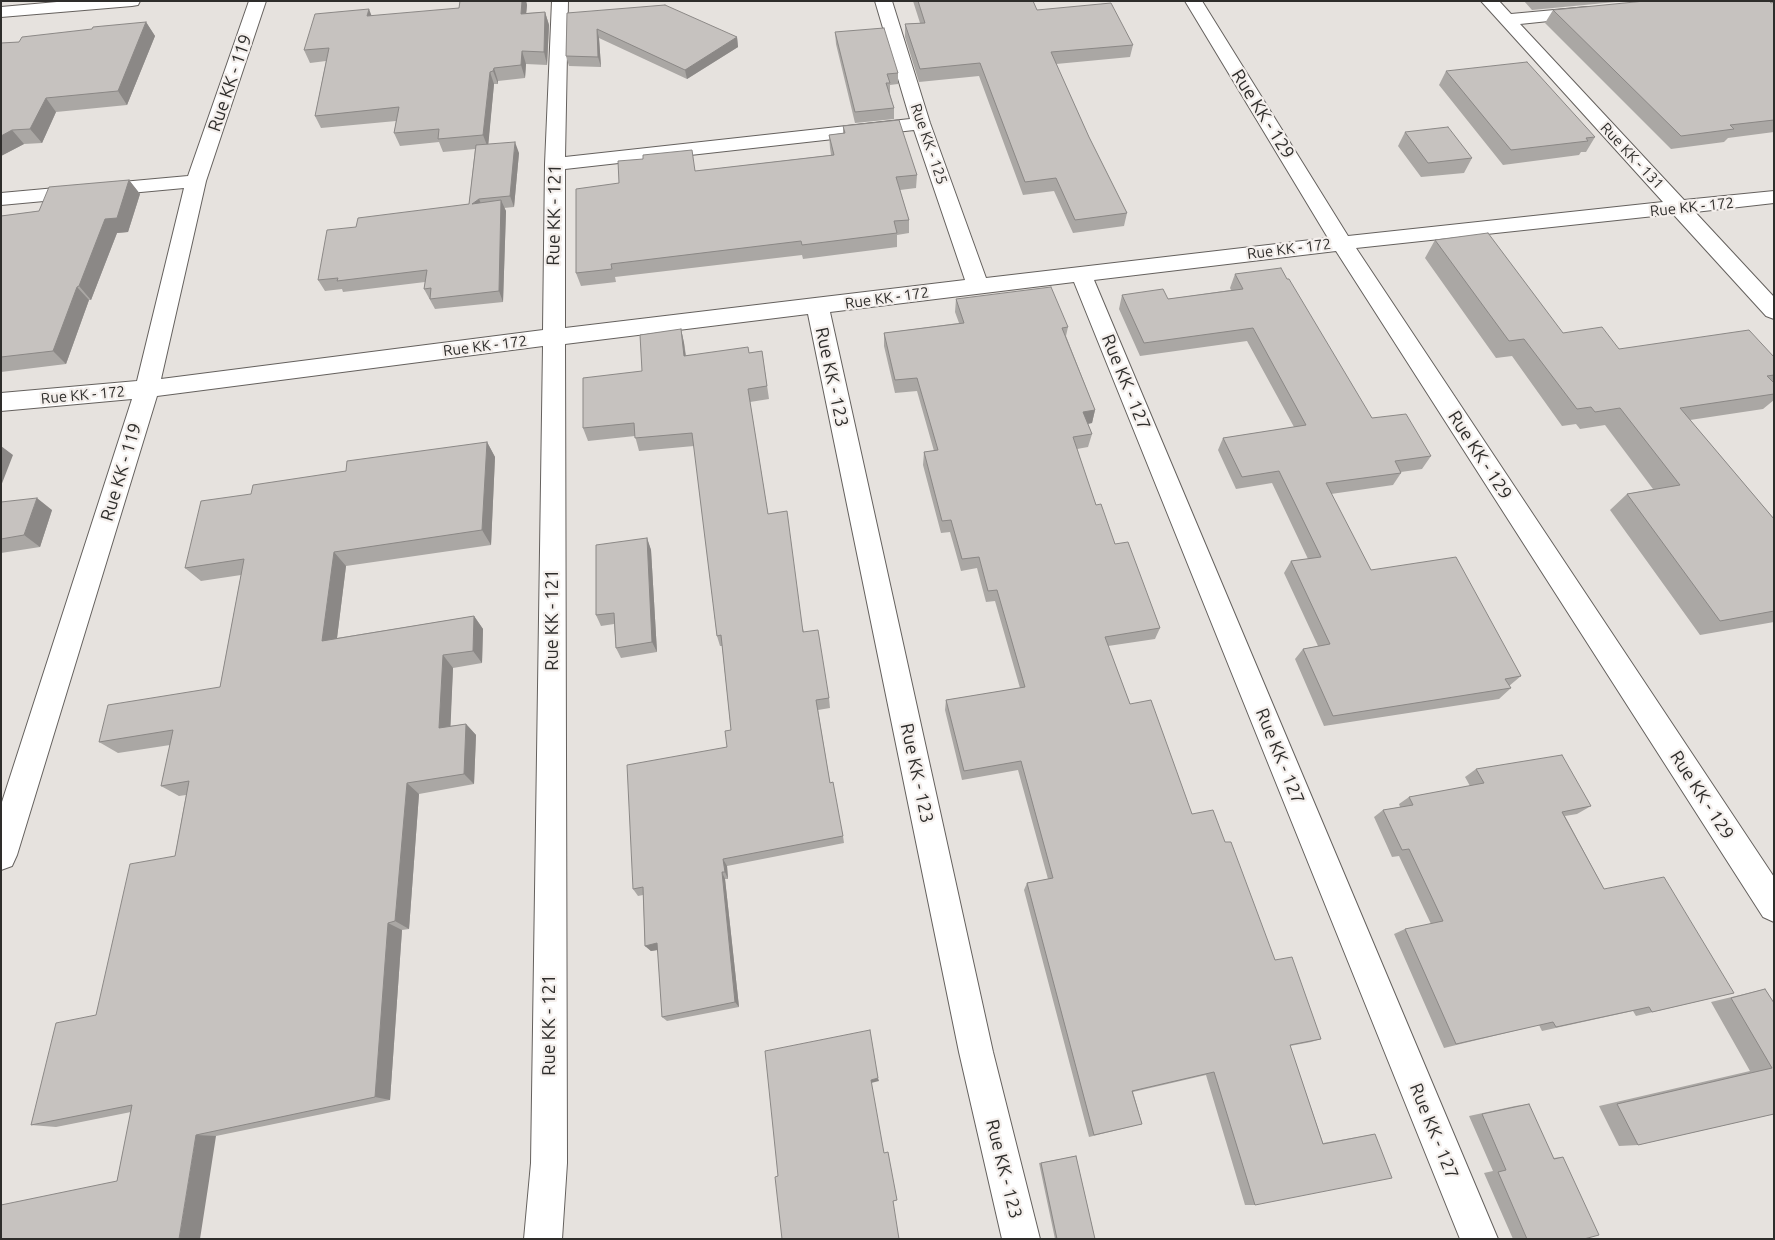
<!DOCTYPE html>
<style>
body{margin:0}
#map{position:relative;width:1775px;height:1240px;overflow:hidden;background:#e6e2de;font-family:Ubuntu,sans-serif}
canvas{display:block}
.frame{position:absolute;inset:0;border:2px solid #2e2d2b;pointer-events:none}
</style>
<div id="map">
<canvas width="1775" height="1240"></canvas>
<div class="frame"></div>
</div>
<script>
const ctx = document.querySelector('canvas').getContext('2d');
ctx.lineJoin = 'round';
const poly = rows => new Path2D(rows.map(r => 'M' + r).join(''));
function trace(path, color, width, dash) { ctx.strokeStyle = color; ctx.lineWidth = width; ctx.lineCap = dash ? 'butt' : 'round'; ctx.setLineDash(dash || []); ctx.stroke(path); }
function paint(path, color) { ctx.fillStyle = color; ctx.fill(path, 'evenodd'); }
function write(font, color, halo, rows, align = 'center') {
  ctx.font = font + ' Ubuntu,sans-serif'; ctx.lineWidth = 4.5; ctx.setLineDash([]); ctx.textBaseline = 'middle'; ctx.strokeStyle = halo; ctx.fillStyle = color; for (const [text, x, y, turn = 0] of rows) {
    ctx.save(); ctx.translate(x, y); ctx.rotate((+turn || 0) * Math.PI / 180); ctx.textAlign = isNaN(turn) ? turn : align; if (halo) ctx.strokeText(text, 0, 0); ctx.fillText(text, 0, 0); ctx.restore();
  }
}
const minor = poly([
 [68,1,140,1,138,5,132,6,1,17,1,7,68,1],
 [249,1,266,1,206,181,161,379,543,330,545,164,552,1,568,1,565,157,910,119,875,1,892,1,930,123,986,278,1328,238,1185,1,1202,1,1348,236,1663,202,1481,1,1499,1,1511,14,1587,7,1593,8,1596,12,1593,16,1587,17,1520,24,1684,200,1774,191,1774,203,1695,212,1774,297,1774,319,1766,316,1673,214,1356,248,1774,877,1774,922,1763,917,1336,251,1094,280,1498,1239,1460,1239,1074,282,830,312,993,1052,1040,1239,1002,1239,959,1052,808,314,565,344,567,1163,562,1239,524,1239,531,1163,543,346,157,396,17,855,12,866,1,870,1,805,132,399,1,411,1,393,137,381,184,188,1,205,1,193,188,176,249,1],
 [914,130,965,280,565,328,565,169,914,130]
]);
const wall = poly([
 [460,1,526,1,527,5,526,13,545,12,549,25,547,65,526,64,525,78,498,81,498,84,494,84,488,144,519,153,514,207,504,208,506,211,503,302,435,309,424,289,425,282,343,292,342,289,325,291,318,280,356,227,469,204,475,149,443,152,439,142,400,146,394,133,396,121,321,128,315,116,326,61,310,63,304,50,459,8],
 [913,1,1033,1,1037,10,1133,45,1130,57,1056,64,1089,137,1127,213,1124,226,1073,233,1054,191,1023,195,979,76,919,82,905,37,905,24,920,23],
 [1524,1,1626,1,1532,10],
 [1774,2,1774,132,1728,138,1724,142,1671,149,1545,23,1553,10],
 [567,13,737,37,738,47,687,79,599,38,601,67,569,66,566,56],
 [146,22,155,36,127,105,56,112,42,143,24,144,1,156,1,43,19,42],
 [835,32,898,73,898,84,890,85,890,94,894,108,894,119,855,123,836,44],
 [1446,71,1595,137,1586,152,1581,152,1579,155,1503,165,1439,85],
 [843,126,917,175,916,188,900,190,909,220,909,233,897,235,897,247,803,259,802,255,615,277,616,282,581,286,576,273,619,183,643,159,696,171,831,155,830,148,829,135,843,133],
 [1405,132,1472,158,1464,173,1421,177,1398,146],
 [129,180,140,194,128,232,117,233,91,300,89,300,66,364,1,372,1,216,39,211],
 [1435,240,1563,333,1619,349,1774,357,1774,400,1763,409,1690,420,1774,519,1774,622,1700,635,1610,510,1627,494,1653,489,1605,425,1580,429,1576,424,1562,426,1512,356,1496,358,1425,258],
 [1235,274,1372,418,1431,456,1422,469,1401,472,1401,473,1393,485,1331,494,1371,570,1521,676,1509,686,1511,688,1499,699,1324,726,1295,659,1303,649,1318,646,1284,573,1291,561,1308,559,1272,483,1236,489,1218,450,1223,438,1294,427,1247,341,1140,356,1119,309,1122,295,1168,299,1231,290,1230,288],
 [956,299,1068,327,1066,336,1095,410,1092,423,1088,424,1092,434,1088,447,1077,449,1096,505,1115,544,1160,628,1155,639,1108,646,1130,704,1192,814,1225,842,1275,960,1321,1039,1311,1042,1290,1046,1323,1143,1375,1134,1255,1205,1245,1205,1206,1075,1133,1092,1142,1124,1089,1137,1024,890,1027,883,1048,879,1018,770,962,780,945,710,946,700,1020,688,995,601,986,602,977,568,961,571,950,532,941,533,923,465,924,452,934,451,917,391,895,393,884,346,884,333,959,323,955,312],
 [681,329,684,343,686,355,749,353,762,351,769,399,750,402,768,514,804,632,829,698,830,708,818,710,830,783,843,836,844,843,727,866,728,879,725,879,739,1007,667,1021,662,1017,658,950,651,951,645,946,643,895,638,896,633,889,727,747,731,730,722,646,720,646,717,636,694,446,639,451,635,436,588,441,583,428,642,371],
 [487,442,495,457,491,545,346,566,337,638,474,616,483,629,482,663,453,668,450,726,466,724,476,735,474,784,419,794,409,929,402,930,390,1100,216,1136,117,1181,131,1112,56,1127,31,1125,96,1015,175,856,186,795,179,796,161,786,170,745,118,753,99,742,220,687,241,575,201,581,185,568,251,494,346,471],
 [1,502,52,510,40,547,1,553],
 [647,538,651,550,657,652,621,658,616,648,614,624,601,626,596,615],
 [1476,769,1591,806,1577,814,1565,816,1604,889,1734,993,1636,1016,1633,1011,1542,1031,1539,1025,1444,1048,1394,934,1405,929,1431,924,1399,856,1392,857,1374,817,1383,810,1400,807,1399,804,1409,797,1470,786,1465,777],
 [1765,989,1774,1003,1774,1114,1638,1145,1619,1146,1599,1106,1750,1071,1711,1002],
 [1529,1104,1553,1158,1563,1157,1584,1239,1513,1239,1484,1173,1493,1171,1469,1116,1515,1106],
 [1076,1156,1095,1239,1055,1239,1039,1163]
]);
const shadedWall = poly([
 [522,1,526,1,527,5,525,27,521,14],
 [369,9,374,22,367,16],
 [545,12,549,25,547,65,544,52],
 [146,22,155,36,127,105,118,91],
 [597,29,599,38,601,67,598,57],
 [737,37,738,47,687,79,685,70],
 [522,51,526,64,525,78,521,65],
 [494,68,498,81,498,84,493,71],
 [490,72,494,84,488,148,483,135],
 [46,98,56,112,42,143,30,129],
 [12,130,24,144,1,156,1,136],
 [515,142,519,153,514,207,510,196],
 [129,180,140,194,128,232,117,233,91,300,79,286,105,219],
 [479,199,484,210,472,204],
 [501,200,506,211,503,302,499,291],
 [77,287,89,300,66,364,53,351],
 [681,329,684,343,687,369,684,356],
 [1095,410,1092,423,1080,425,1083,412],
 [487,442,495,457,491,545,482,530],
 [1,446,13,455,1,486],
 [37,498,52,510,40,547,24,535],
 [647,538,651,550,657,652,652,642],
 [334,552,346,566,335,654,322,641],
 [474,616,483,629,482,663,473,651],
 [443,655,453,668,450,739,439,728],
 [466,724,476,735,474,784,464,774],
 [407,783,419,794,409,929,395,921],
 [723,859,727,866,728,879,725,872],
 [722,872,725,879,739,1007,735,1002],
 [388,923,402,930,390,1100,375,1097],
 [657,943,663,949,651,951,645,946],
 [878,1078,879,1081,871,1083,871,1080],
 [196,1135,216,1136,200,1239,179,1239]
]);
const building = poly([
 [460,1,522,1,521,14,545,12,544,52,522,51,521,65,494,68,493,71,490,72,483,135,438,139,439,129,394,133,399,107,315,116,329,48,304,50,315,14,369,9,367,16,459,8,460,1],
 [918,1,1033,1,1037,10,1111,3,1133,45,1051,52,1089,137,1127,213,1075,220,1056,178,1025,182,980,63,920,69,905,24,925,23,918,1],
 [1645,1,1769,1,1771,3,1774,2,1774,120,1730,125,1734,129,1681,136,1553,10,1645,1],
 [665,5,737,37,685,70,597,29,598,57,566,56,567,13,665,5],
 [146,22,118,91,46,98,30,129,12,130,1,136,1,43,19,42,22,37,92,29,93,27,146,22],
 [884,28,898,73,887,74,890,83,886,83,894,108,855,112,835,32,884,28],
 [1527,62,1595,137,1586,138,1588,141,1511,150,1446,71,1527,62],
 [899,120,917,175,896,177,909,220,894,221,897,233,802,245,801,241,611,264,612,269,576,273,576,189,619,183,618,161,643,159,643,155,692,150,695,171,834,155,829,135,845,133,843,126,899,120],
 [1448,127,1472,158,1428,163,1405,132,1448,127],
 [515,142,510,196,479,199,472,204,501,200,499,291,430,299,431,288,424,289,427,270,337,281,338,278,318,280,327,230,356,227,358,218,469,204,476,145,515,142],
 [129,180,117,218,105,219,79,286,77,287,53,351,1,357,1,216,39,211,49,187,129,180],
 [1488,233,1563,333,1602,327,1619,349,1749,330,1774,357,1774,375,1767,376,1774,383,1774,394,1680,408,1774,519,1774,611,1720,621,1627,494,1680,485,1620,408,1595,412,1591,407,1577,409,1524,339,1509,341,1435,240,1488,233],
 [1281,268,1287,279,1289,279,1372,418,1406,414,1431,456,1395,461,1401,473,1326,483,1371,570,1456,557,1521,676,1505,679,1511,688,1333,716,1303,649,1330,644,1291,561,1321,557,1279,471,1242,477,1223,438,1306,425,1253,328,1144,343,1122,295,1163,289,1168,299,1243,289,1235,274,1281,268],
 [1051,287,1068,327,1062,328,1095,410,1083,412,1092,434,1073,437,1096,505,1101,504,1115,544,1128,542,1160,628,1105,637,1130,704,1151,700,1192,814,1213,810,1225,842,1231,842,1275,960,1292,957,1321,1039,1290,1045,1323,1144,1375,1134,1392,1178,1255,1205,1214,1072,1132,1091,1142,1124,1094,1135,1027,883,1053,878,1021,761,964,771,946,700,1025,687,997,590,988,591,979,557,962,559,951,520,942,521,924,452,938,450,917,378,895,380,884,333,964,323,956,299,1051,287],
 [681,329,684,356,748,347,749,353,762,351,767,386,748,389,768,514,787,511,803,632,818,630,829,698,816,700,830,783,833,782,843,836,723,859,725,872,722,872,735,1002,662,1017,657,943,645,946,643,887,633,889,627,765,727,747,725,731,731,730,721,635,717,636,692,433,635,438,634,423,583,428,583,378,642,371,640,335,681,329],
 [487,442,482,530,334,552,322,641,474,616,473,651,443,655,439,728,466,724,464,774,407,783,395,921,388,923,375,1097,196,1135,179,1239,1,1239,1,1205,117,1181,132,1105,31,1125,56,1023,96,1015,130,864,175,856,189,781,161,786,173,730,99,742,108,705,220,687,244,559,185,568,201,501,251,494,253,485,346,471,347,461,487,442],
 [37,498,24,535,1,539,1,502,37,498],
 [647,538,652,642,616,648,614,613,596,615,596,545,647,538],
 [1562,755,1591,806,1562,812,1604,889,1664,877,1734,993,1652,1012,1649,1007,1556,1027,1553,1022,1456,1044,1405,929,1443,921,1409,849,1402,850,1383,810,1413,805,1409,797,1484,783,1476,769,1562,755],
 [1765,989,1774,1003,1774,1114,1638,1145,1617,1104,1772,1068,1731,998,1765,989],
 [870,1030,878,1078,871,1080,884,1153,888,1152,897,1200,893,1201,899,1239,782,1239,775,1177,778,1176,765,1051,870,1030],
 [1529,1104,1554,1159,1563,1157,1599,1235,1584,1239,1527,1239,1498,1172,1506,1170,1482,1114,1529,1104],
 [1076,1156,1095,1239,1057,1239,1041,1163,1076,1156]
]);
const farStreetnames = [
 ["Rue KK - 125",929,144,71],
 ["Rue KK - 131",1632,156,47],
 ["Rue KK - 172",1692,207,-6],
 ["Rue KK - 172",1289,249,-7],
 ["Rue KK - 172",887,298,-8],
 ["Rue KK - 172",485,346,-7],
 ["Rue KK - 172",83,395,-5]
];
const streetNames = [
 ["Rue KK - 119",230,83,-71],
 ["Rue KK - 129",1263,114,58],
 ["Rue KK - 121",554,215,-89],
 ["Rue KK - 123",832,377,78],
 ["Rue KK - 127",1126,382,68],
 ["Rue KK - 129",1480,455,57],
 ["Rue KK - 119",121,472,-73],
 ["Rue KK - 121",552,620,-90],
 ["Rue KK - 127",1280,756,68],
 ["Rue KK - 123",917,773,78],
 ["Rue KK - 129",1702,795,57],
 ["Rue KK - 121",549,1025,-90],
 ["Rue KK - 127",1434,1131,68],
 ["Rue KK - 123",1004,1169,76]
];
trace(minor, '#65615e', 2);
paint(minor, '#fff');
paint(wall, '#aaa7a4');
paint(shadedWall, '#8b8886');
paint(building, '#c6c2bf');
trace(building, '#8b8886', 1);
write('15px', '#2e2d2b', '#f4efec', farStreetnames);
write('18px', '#2e2d2b', '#f4efec', streetNames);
</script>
